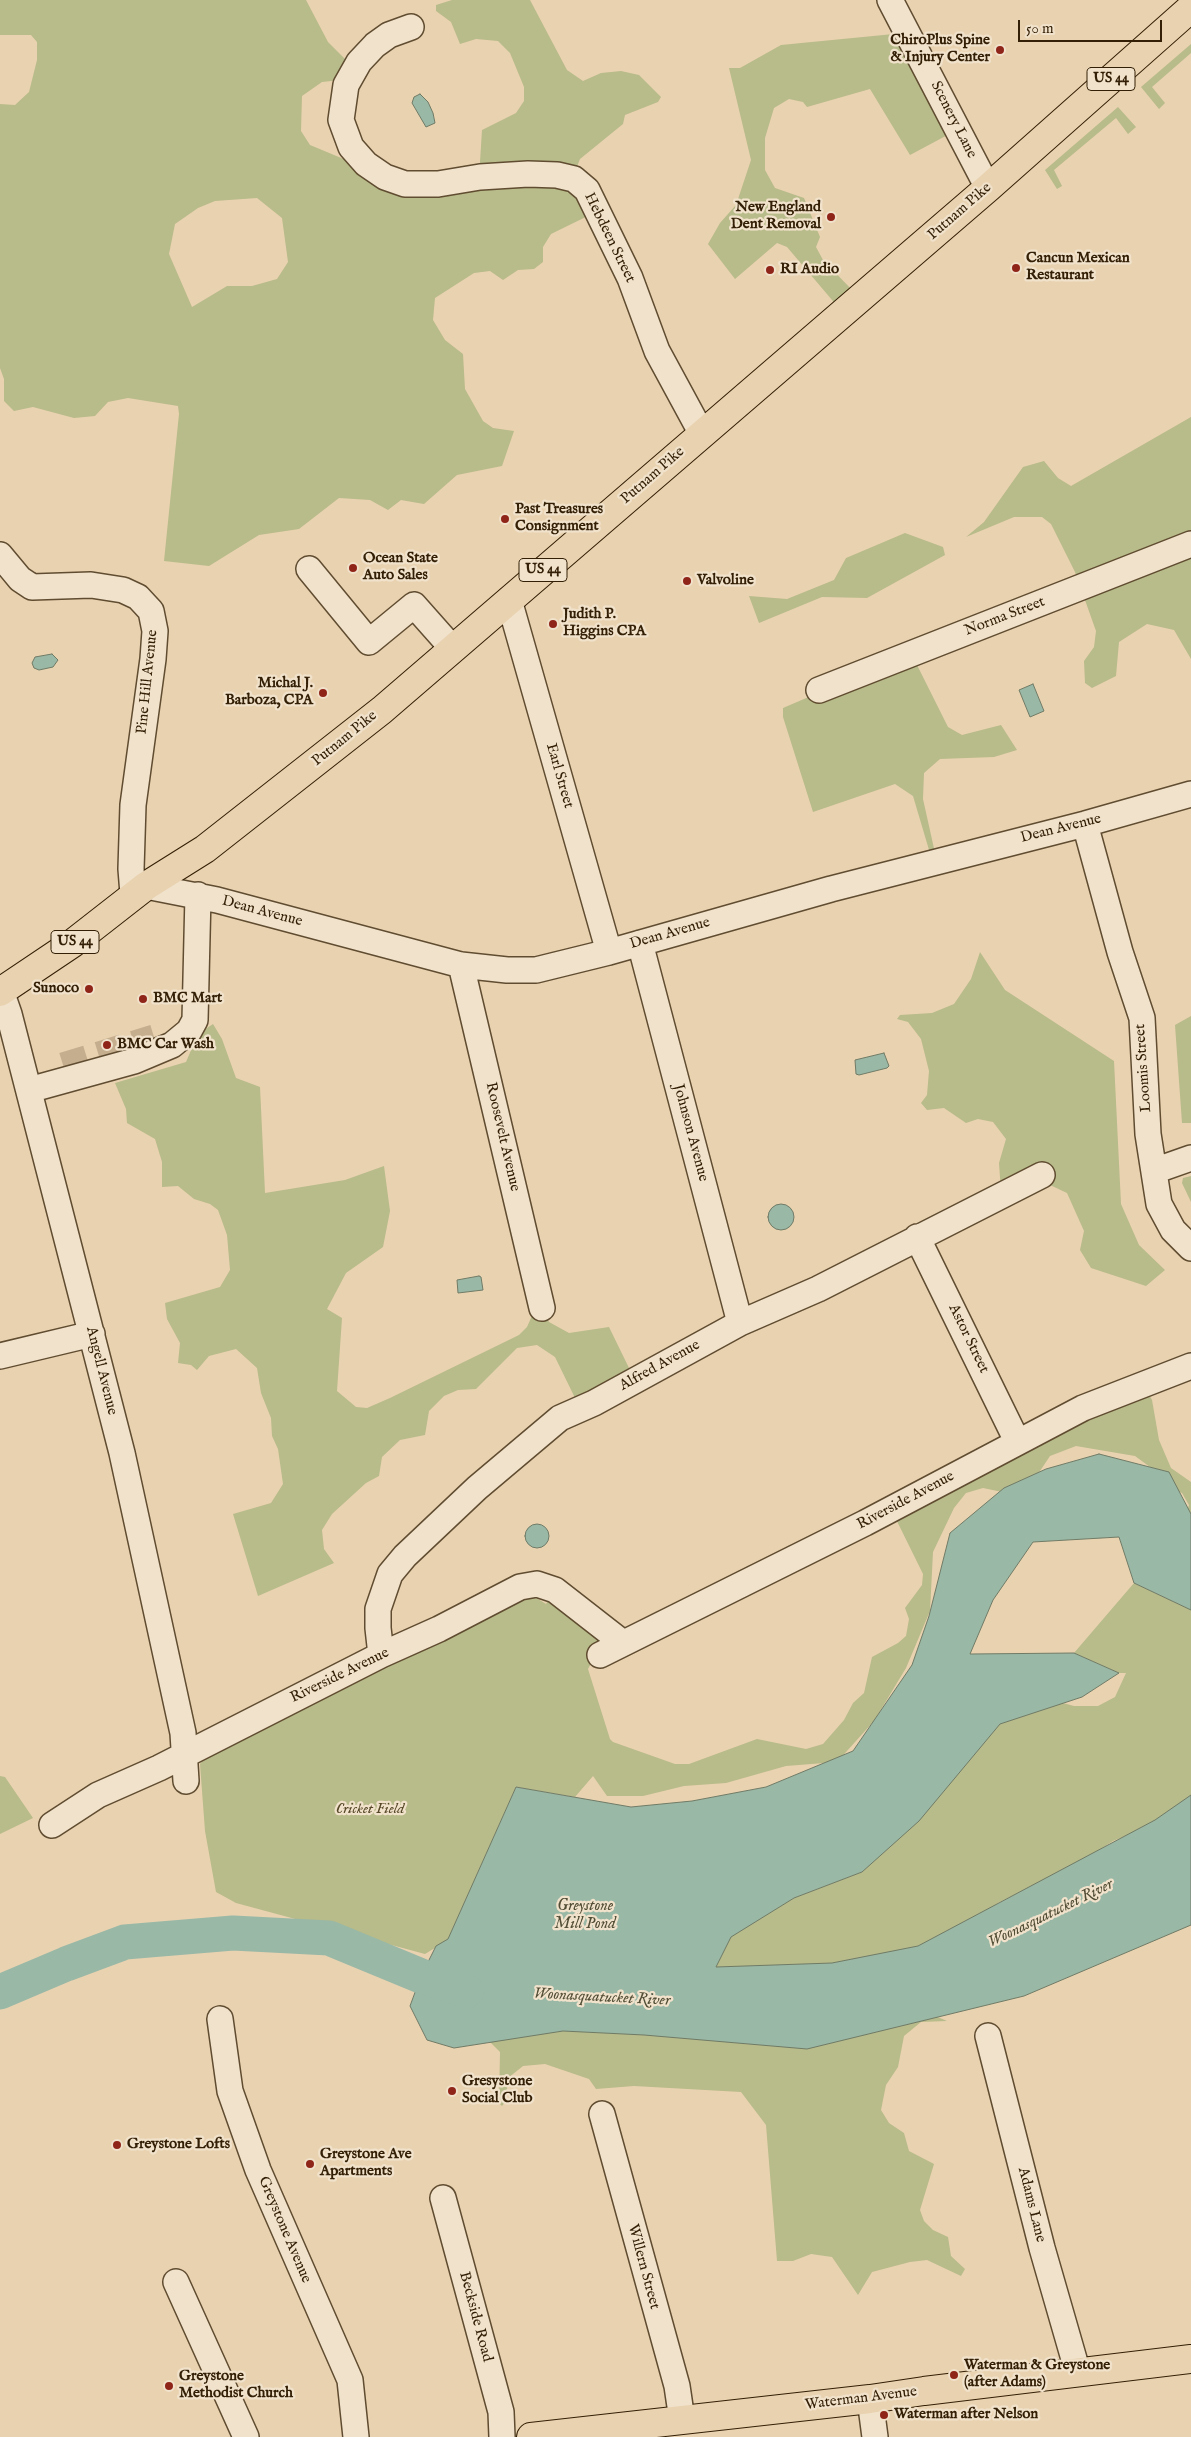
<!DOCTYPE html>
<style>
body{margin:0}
#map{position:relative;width:1191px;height:2437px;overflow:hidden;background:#e9d2b0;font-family:"IM FELL English",serif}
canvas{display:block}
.scale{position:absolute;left:1018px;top:20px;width:144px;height:22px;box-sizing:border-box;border:2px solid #331f05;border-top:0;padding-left:6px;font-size:15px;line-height:18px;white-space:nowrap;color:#331f05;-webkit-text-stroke:4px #f1e2cc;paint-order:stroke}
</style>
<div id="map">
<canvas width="1191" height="2437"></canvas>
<div class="scale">50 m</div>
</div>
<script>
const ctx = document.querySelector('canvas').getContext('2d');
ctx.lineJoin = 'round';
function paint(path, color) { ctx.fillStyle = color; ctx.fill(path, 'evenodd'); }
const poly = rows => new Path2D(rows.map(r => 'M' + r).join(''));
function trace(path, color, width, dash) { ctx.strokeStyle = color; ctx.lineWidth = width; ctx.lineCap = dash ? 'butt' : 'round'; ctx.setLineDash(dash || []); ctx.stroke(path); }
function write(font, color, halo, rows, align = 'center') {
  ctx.font = font + ' "IM FELL English",serif'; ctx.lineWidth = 4.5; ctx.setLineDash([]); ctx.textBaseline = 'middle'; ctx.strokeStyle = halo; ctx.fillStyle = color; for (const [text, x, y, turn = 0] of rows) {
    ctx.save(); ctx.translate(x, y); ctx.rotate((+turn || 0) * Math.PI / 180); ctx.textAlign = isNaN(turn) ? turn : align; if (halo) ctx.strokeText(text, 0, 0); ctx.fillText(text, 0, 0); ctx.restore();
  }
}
const green = poly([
 [0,0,306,0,328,42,346,60,340,80,322,82,302,96,301,131,310,145,346,160,361,155,385,177,479,178,482,130,516,113,524,101,524,87,510,53,498,41,476,39,460,44,451,22,436,11,436,5,452,0,530,0,567,70,583,81,601,73,621,71,639,75,661,97,658,102,625,115,623,124,580,159,572,179,596,212,551,234,543,247,543,262,534,269,518,270,503,280,490,271,474,273,435,298,433,320,445,340,463,354,465,389,483,421,493,428,514,431,502,466,457,475,424,504,401,500,388,510,370,500,339,498,299,529,259,535,209,566,164,561,179,414,178,406,128,398,108,402,95,416,74,418,33,407,14,411,4,401,4,379,0,368,0,104,15,105,29,92,37,60,37,42,31,35,0,35],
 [257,198,282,218,288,262,277,279,252,286,227,286,192,307,169,254,175,224,198,208,215,201],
 [904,33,955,131,910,155,870,89,807,107,803,102,789,99,774,108,765,138,765,170,775,188,804,198,820,237,816,247,823,260,855,293,838,307,787,247,777,243,735,279,708,244,720,223,736,205,751,160,729,68,740,68,781,45],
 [1191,44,1191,53,1152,87,1165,103,1159,109,1141,87],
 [1118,107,1136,127,1128,134,1116,118,1054,170,1062,186,1057,189,1045,170],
 [1191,417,1191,659,1174,630,1147,624,1119,642,1116,676,1092,688,1085,683,1084,661,1094,647,1096,631,1075,572,1051,524,1042,517,1014,517,966,537,984,522,1023,467,1044,461,1058,478,1071,486],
 [905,533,943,547,945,555,867,598,822,597,759,623,749,596,787,599,834,580,846,558],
 [911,653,948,727,962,735,1001,725,1017,750,994,757,940,759,924,773,923,799,937,862,932,860,913,796,895,784,813,812,783,717,783,708],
 [980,952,1005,990,1114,1061,1121,1204,1139,1245,1165,1270,1146,1286,1091,1268,1080,1250,1084,1231,1067,1193,1033,1177,1001,1192,999,1163,1006,1139,993,1122,978,1119,966,1123,944,1108,927,1110,921,1103,927,1095,929,1071,921,1039,908,1022,897,1019,900,1015,932,1013,954,1004,971,979],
 [1191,1016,1191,1123,1182,1123,1175,1025],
 [213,1024,222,1039,236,1078,260,1087,265,1193,345,1180,384,1166,390,1211,383,1247,346,1273,327,1309,342,1318,337,1391,356,1407,367,1408,390,1398,519,1335,527,1327,538,1302,549,1322,569,1333,609,1327,629,1368,630,1376,577,1402,555,1357,537,1345,517,1348,476,1389,458,1390,444,1396,429,1411,425,1435,400,1440,382,1457,379,1476,366,1483,332,1514,322,1530,324,1549,334,1563,258,1596,233,1514,271,1503,283,1484,278,1449,272,1436,271,1418,261,1393,257,1368,236,1349,209,1356,197,1370,191,1365,178,1363,180,1343,167,1319,165,1303,220,1287,230,1270,227,1235,218,1210,210,1204,194,1199,178,1186,162,1187,162,1162,155,1139,127,1123,126,1109,115,1083,186,1062,198,1034],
 [1191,1176,1191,1202,1182,1183,1183,1178],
 [1141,1380,1152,1400,1159,1440,1171,1468,1191,1482,1191,1569,1178,1540,1189,1505,1182,1493,1158,1483,1150,1467,1135,1456,1076,1446,1050,1456,1028,1489,1007,1493,983,1488,966,1493,954,1508,933,1552,930,1611,906,1668,874,1721,837,1762,786,1766,726,1783,684,1786,643,1796,607,1796,593,1776,575,1797,516,1787,448,1940,425,1954,236,1903,216,1892,205,1831,200,1764,209,1752,373,1671,405,1658,523,1595,538,1599,546,1604,556,1588,604,1639,588,1669,610,1739,613,1742,675,1764,689,1764,757,1739,806,1749,823,1744,844,1720,853,1703,864,1693,872,1657,898,1643,906,1636,909,1619,905,1608,922,1585,923,1574,890,1507],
 [1134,1583,1191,1610,1191,1810,1113,1841,1082,1861,998,1903,971,1925,927,1944,820,1969,718,1978,714,1955,725,1939,794,1898,862,1872,954,1744,1033,1695,1074,1706,1098,1706,1115,1697,1126,1673,1119,1673,1074,1653],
 [0,1776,5,1777,33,1818,0,1834],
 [919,2009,947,2021,921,2022,904,2036,898,2067,886,2085,881,2110,889,2123,904,2133,909,2151,934,2164,920,2210,924,2221,933,2230,948,2237,951,2256,965,2269,961,2276,927,2260,910,2262,872,2272,858,2295,832,2257,811,2254,793,2261,777,2261,766,2125,741,2092,634,2086,596,2089,589,2079,545,2064,523,2066,508,2078,506,2101,502,2106,499,2103,500,2052,483,2035]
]);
const water = poly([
 [420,94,428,102,433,113,435,123,426,127,412,103,414,97,420,94],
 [52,654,58,660,53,667,39,670,34,668,32,663,35,657,52,654],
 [1033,684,1044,711,1030,717,1019,690,1033,684],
 [884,1053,889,1066,887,1068,859,1075,856,1074,855,1060,884,1053],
 '768 1217a13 13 0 1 1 26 0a13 13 0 1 1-26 0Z',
 [479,1276,481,1277,483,1290,458,1293,457,1280,479,1276],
 [1099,1454,1169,1472,1191,1514,1191,1610,1134,1583,1119,1537,1033,1542,993,1600,970,1654,1074,1653,1119,1673,1082,1697,1000,1724,919,1821,862,1872,794,1898,731,1937,716,1967,832,1963,918,1946,1155,1820,1191,1795,1191,1925,1024,1996,807,2049,644,2035,563,2031,454,2048,427,2040,410,2006,421,1976,436,1946,448,1939,516,1787,631,1807,692,1801,766,1787,853,1751,912,1665,929,1616,950,1533,1004,1488,1046,1469,1099,1454],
 '525 1536a12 12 0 1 1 24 0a12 12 0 1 1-24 0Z'
]);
const river = poly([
 [0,1992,66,1964,125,1942,233,1933,329,1938,421,1976,466,1991]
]);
const minorTunnel = poly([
 [63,1065,154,1037]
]);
const minor = poly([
 [890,0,988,188],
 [411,27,389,35,375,45,359,62,346,85,341,120,351,147,366,164,385,177,405,184,438,184,480,177,528,174,557,175,574,179,587,190,630,278,657,351,702,434],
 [0,555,20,579,32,587,91,585,123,590,138,597,151,611,155,631,153,659,133,805,131,869,133,894],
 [309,569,369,642,414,605,453,649],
 [509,600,609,952],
 [819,690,1191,544],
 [1085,824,1120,952,1142,1018,1148,1134,1159,1204,1173,1230,1191,1248],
 [146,886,217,900,461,965,507,970,536,970,609,952,831,889,1085,824,1191,794],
 [640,943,740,1323],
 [461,965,542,1308],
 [0,988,9,1014,122,1453,183,1733,186,1781],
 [29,1090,134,1061,172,1045,189,1031,195,1020,198,895],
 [1154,1171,1191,1158],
 [917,1237,1017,1441],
 [0,1356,92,1334],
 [381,1655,378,1628,378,1609,390,1574,405,1556,477,1488,560,1418,594,1403,740,1323,818,1289,1042,1175],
 [600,1655,865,1523,1083,1408,1191,1366],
 [52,1825,98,1795,159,1768,381,1655,439,1629,520,1587,537,1584,555,1590,623,1643],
 [220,2019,230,2091,258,2170,350,2380,356,2437],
 [988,2036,1042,2248,1078,2373],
 [602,2114,677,2386,682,2420],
 [443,2198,501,2412,502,2437],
 [176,2282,246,2437],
 [870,2399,875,2437]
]);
const major = poly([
 [0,992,73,943,146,886,205,849,382,710,988,188,1191,8],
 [531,2437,870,2399,924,2391,1191,2359]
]);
const markers = [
 [1000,50,5,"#8f2418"],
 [831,217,5,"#8f2418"],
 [1016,268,5,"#8f2418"],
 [770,270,5,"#8f2418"],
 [505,519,5,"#8f2418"],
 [353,568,5,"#8f2418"],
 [687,581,5,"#8f2418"],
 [553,624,5,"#8f2418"],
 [323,693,5,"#8f2418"],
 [89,989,5,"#8f2418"],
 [143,999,5,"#8f2418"],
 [107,1045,5,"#8f2418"],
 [452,2091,5,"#8f2418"],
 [117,2145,5,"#8f2418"],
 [310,2164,5,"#8f2418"],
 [954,2375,5,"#8f2418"],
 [169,2386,5,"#8f2418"],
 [884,2415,5,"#8f2418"]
];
const shields = [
 [1111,79,48],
 [543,570,48],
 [75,942,48]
];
const shieldNames = [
 ["US 44",1111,79],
 ["US 44",543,570],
 ["US 44",75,942]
];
const poiNames = [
 ["ChiroPlus Spine",990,41,"right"],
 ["& Injury Center",990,58,"right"],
 ["New England",821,208,"right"],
 ["Dent Removal",821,225,"right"],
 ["Cancun Mexican",1026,259],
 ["Restaurant",1026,276],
 ["RI Audio",780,270],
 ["Past Treasures",515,510],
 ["Consignment",515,527],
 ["Ocean State",363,559],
 ["Auto Sales",363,576],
 ["Valvoline",697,581],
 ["Judith P.",563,615],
 ["Higgins CPA",563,632],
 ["Michal J.",313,684,"right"],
 ["Barboza, CPA",313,701,"right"],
 ["Sunoco",79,989,"right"],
 ["BMC Mart",153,999],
 ["BMC Car Wash",117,1045],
 ["Gresystone",462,2082],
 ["Social Club",462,2099],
 ["Greystone Lofts",127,2145],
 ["Greystone Ave",320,2155],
 ["Apartments",320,2172],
 ["Waterman & Greystone",964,2366],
 ["(after Adams)",964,2383],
 ["Greystone",179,2377],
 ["Methodist Church",179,2394],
 ["Waterman after Nelson",894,2415]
];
const streetNames = [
 ["Scenery Lane",953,120,63],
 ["Putnam Pike",960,212,-41],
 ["Hebdeen Street",609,238,64],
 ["Putnam Pike",653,476,-41],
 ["Norma Street",1005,617,-21],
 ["Pine Hill Avenue",148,682,-84],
 ["Putnam Pike",345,739,-39],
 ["Earl Street",559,776,74],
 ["Dean Avenue",1061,829,-14],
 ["Dean Avenue",262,912,15],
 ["Dean Avenue",670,934,-16],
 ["Loomis Street",1144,1068,-94],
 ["Johnson Avenue",690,1133,75],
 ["Roosevelt Avenue",502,1137,77],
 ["Astor Street",968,1339,64],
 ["Alfred Avenue",660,1366,-29],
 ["Angell Avenue",101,1371,76],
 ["Riverside Avenue",906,1501,-28],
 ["Riverside Avenue",340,1676,-26],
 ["Adams Lane",1031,2205,76],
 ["Greystone Avenue",284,2230,67],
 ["Willern Street",643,2267,75],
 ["Beckside Road",475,2317,75],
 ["Waterman Avenue",861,2399,-7]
];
const parkNames = [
 ["Cricket Field",370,1810]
];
const waterNames = [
 ["Greystone",585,1907],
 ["Mill Pond",585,1925],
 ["Woonasquatucket River",1051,1914,-26],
 ["Woonasquatucket River",602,1998,3]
];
paint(green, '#b8bb8a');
paint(water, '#99b8a6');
trace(water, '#707b66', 1);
trace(river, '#99b8a6', 35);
trace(minorTunnel, '#c5ae8e', 25, [25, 12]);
trace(minor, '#604c30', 28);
trace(major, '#331f05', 30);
trace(minor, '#f1e2cc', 25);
trace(major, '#e9d2b0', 28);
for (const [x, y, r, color] of markers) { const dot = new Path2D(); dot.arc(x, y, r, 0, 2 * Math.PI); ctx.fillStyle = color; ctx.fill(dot); trace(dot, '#f1e2cc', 2); }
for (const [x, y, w] of shields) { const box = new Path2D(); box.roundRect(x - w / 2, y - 11.5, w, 23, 4); ctx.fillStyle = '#f1e2cc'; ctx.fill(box); trace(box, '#331f05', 1); }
write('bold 14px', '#331f05', null, shieldNames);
write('bold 15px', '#331f05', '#f1e2cc', poiNames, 'left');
write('15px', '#331f05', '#f1e2cc', streetNames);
write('italic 15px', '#544626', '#f1e2cc', parkNames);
write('italic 16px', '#524d35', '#f1e2cc', waterNames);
</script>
